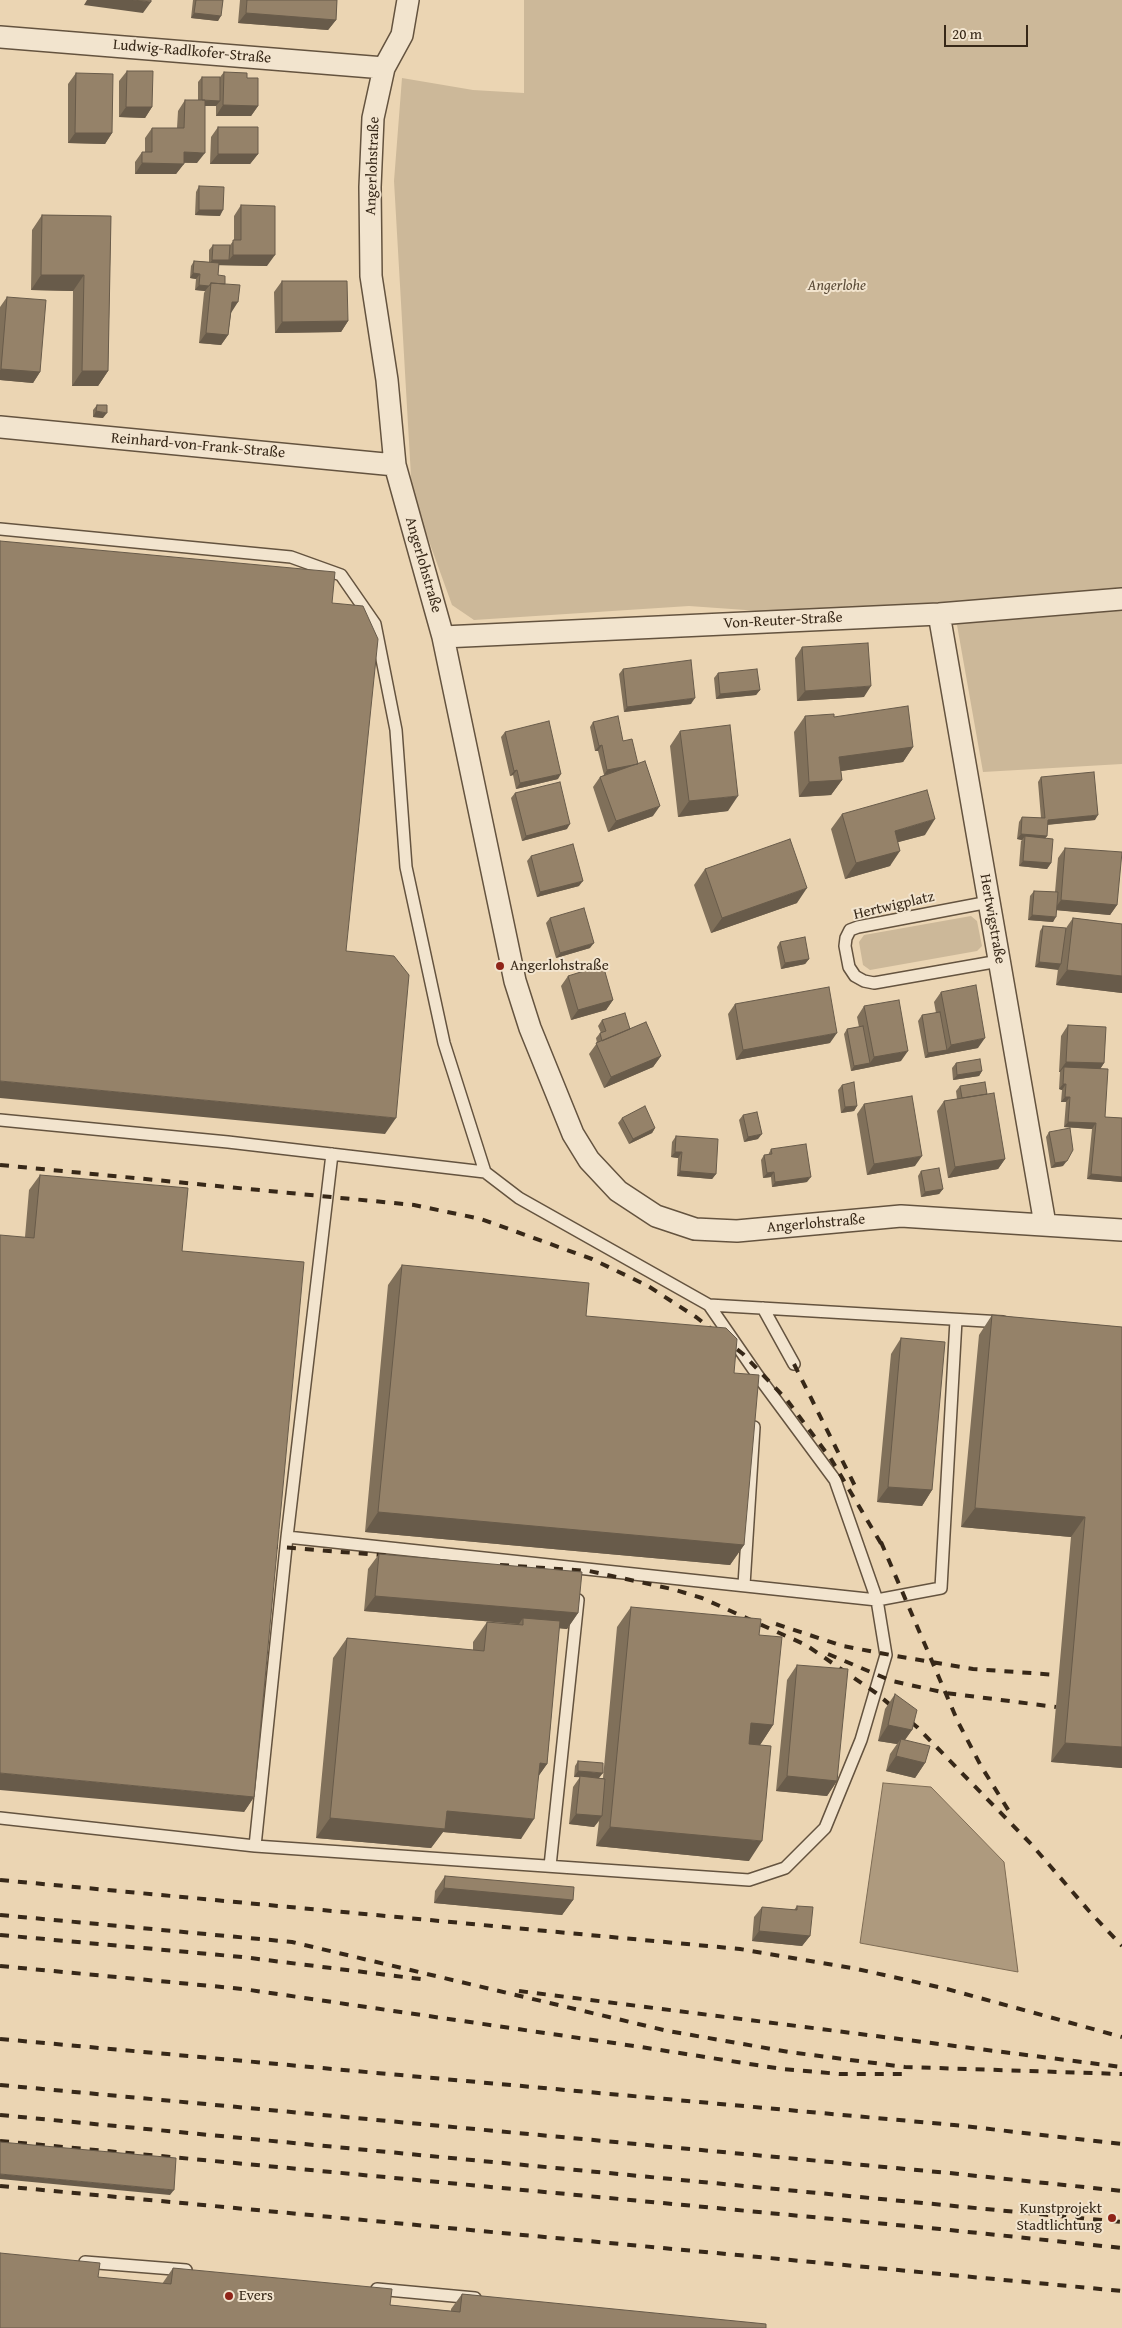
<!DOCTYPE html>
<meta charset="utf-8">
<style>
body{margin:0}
#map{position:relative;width:1122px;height:2328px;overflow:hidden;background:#ebd5b3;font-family:"Gentium Book Plus",serif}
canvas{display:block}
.scale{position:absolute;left:944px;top:25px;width:84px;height:22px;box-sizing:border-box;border:2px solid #372818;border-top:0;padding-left:6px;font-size:15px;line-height:18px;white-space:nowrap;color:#372818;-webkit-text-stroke:4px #f2e4ce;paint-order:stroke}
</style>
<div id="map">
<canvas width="1122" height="2328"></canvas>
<div class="scale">20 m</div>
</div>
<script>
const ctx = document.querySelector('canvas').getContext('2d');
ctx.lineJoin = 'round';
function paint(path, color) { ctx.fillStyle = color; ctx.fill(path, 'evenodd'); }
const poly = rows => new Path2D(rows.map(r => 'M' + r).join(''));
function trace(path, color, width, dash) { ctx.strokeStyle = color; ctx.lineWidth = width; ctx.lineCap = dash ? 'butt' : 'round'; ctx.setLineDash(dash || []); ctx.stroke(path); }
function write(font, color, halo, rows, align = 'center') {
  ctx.font = font + ' "Gentium Book Plus",serif'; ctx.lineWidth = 4; ctx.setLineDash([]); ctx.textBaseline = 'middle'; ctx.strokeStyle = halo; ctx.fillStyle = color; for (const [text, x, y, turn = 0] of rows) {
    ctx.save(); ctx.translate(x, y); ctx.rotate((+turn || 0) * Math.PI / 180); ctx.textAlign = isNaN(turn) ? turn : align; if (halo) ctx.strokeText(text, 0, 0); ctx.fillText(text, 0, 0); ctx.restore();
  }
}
const green = poly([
 [524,0,1122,0,1122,764,983,772,957,625,689,606,474,620,452,605,412,494,394,181,402,78,473,90,524,93],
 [971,916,977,921,982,946,977,951,870,970,863,965,859,942,864,935]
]);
const water = poly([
 [883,1783,931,1787,1004,1862,1018,1972,860,1943,883,1783]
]);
const service = poly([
 [0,529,291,557,341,575,375,624,396,730,406,867,444,1043,485,1172,519,1198,709,1305,1003,1322],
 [989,902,858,927,850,930,846,938,845,946,849,967,855,976,864,981,874,983,999,961],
 [0,1120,228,1142,485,1172],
 [763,1308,794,1364],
 [287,1537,877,1600,941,1588,956,1320],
 [744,1585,754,1427],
 [0,1818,255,1846,749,1880,785,1868,825,1828,861,1740,886,1655,877,1600,835,1480,758,1376,709,1305],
 [255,1846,287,1537,332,1154],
 [550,1866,578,1600],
 [85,2262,186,2270],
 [377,2289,475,2298]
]);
const minor = poly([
 [408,0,402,35,384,68,373,118,370,187,371,276,387,380,395,465,443,637,515,981,530,1028,573,1134,589,1160,618,1191,656,1216,695,1229,737,1231,901,1216,1122,1230],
 [0,37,384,68],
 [0,427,395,465],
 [939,614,1045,1224],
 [443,637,939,614,1122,599]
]);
const rail = poly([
 [0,1165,414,1205,481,1219,592,1259,648,1286,696,1317,743,1354,787,1400,831,1459,883,1547],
 [794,1364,858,1492],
 [881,1542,958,1722,981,1766,1012,1816],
 [269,1546,391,1556],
 [500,1565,589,1571,672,1589,702,1598,806,1645,876,1693,917,1727,1032,1845,1089,1911,1122,1946],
 [776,1624,843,1646,896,1656,973,1669,1058,1675],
 [828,1654,892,1681,946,1693,1056,1707],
 [0,1880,740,1949,857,1969,947,1989,1122,2037],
 [0,1915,292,1942,668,2031,789,2052,905,2067,1122,2074],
 [0,1935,242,1957,428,1980],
 [0,1966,243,1989,641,2047,782,2069,840,2074,910,2074],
 [519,1991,1122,2067],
 [0,2039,954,2125,1122,2144],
 [0,2085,949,2173,1122,2191],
 [0,2115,1122,2222],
 [0,2141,940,2229,1122,2248],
 [0,2186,1122,2291]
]);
const wall = poly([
 [193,0,223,0,218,21,191,18],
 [240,0,337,0,336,20,328,30,238,23],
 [127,71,152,107,145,118,119,117,119,81],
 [224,72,247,78,258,106,251,116,216,116,216,106,205,106,197,163,184,163,176,174,135,174,135,162,142,152,145,152,145,138,152,128,177,128,178,111,185,100,198,100,198,82,202,77,220,77],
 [76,73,112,133,105,144,68,143,68,84],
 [218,127,258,154,250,164,210,164,211,137],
 [199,186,220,216,195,215,196,192],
 [241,205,267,266,219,265,218,275,225,284,231,313,228,335,221,345,199,343,204,293,205,291,195,290,196,279,190,278,191,266,194,261,209,262,209,250,213,245,230,245,234,240,234,216],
 [42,215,111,216,108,371,98,386,72,386,73,291,31,290,32,230],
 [282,281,348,321,341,332,275,333,274,292],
 [7,297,40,372,33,383,0,380,0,307],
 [97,405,103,418,93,417,93,410],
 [802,647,864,697,797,701,795,658],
 [623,669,691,704,624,712,619,674],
 [718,673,760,690,756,695,716,699,714,678],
 [805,716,834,717,913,747,903,762,841,771,842,780,831,795,799,797,794,732],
 [593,722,638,764,653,816,608,832,593,787,600,777,604,775,598,751,595,751,590,727],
 [680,731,728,811,678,817,670,746],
 [505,732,558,779,516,789,513,775,510,776,501,737],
 [1041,777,1095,820,1047,825,1047,836,1045,838,1051,863,1047,869,1019,866,1021,841,1022,840,1017,839,1019,822,1022,817,1041,818,1038,782],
 [515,793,567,829,522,841,511,798],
 [842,814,925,835,898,842,890,866,845,879,831,829],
 [1065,848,1117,905,1110,915,1057,910,1053,922,1028,920,1030,896,1034,891,1055,892,1058,858],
 [531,856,579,886,537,897,527,861],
 [705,869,797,903,711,933,694,885],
 [550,918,590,948,556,958,546,923],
 [1073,918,1122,924,1122,993,1056,985,1058,969,1035,967,1040,931,1043,926,1066,928],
 [780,942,809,959,805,964,781,969,777,947],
 [568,976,613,1000,606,1010,571,1020,561,986],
 [941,992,978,1048,925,1058,918,1021,922,1015,936,1013,934,1002],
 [735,1004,830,1043,736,1060,728,1014],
 [864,1006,901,1061,851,1071,844,1034,847,1029,859,1027,857,1017],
 [602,1020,630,1029,661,1056,653,1067,604,1088,589,1054,597,1043,596,1038,600,1033,601,1033,598,1026],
 [1068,1025,1104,1063,1100,1069,1105,1117,1122,1118,1122,1182,1087,1179,1092,1129,1064,1127,1066,1102,1061,1102,1062,1090,1059,1089,1060,1072,1059,1072,1061,1036],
 [956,1063,982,1071,979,1076,953,1080,952,1068],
 [842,1085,857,1106,854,1111,841,1113,838,1090],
 [960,1086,987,1094,1005,1159,998,1169,948,1178,937,1111,944,1101,957,1099,956,1091],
 [864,1104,915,1166,867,1175,857,1114],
 [743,1115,758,1139,744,1142,739,1120],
 [622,1118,655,1128,652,1133,629,1144,618,1123],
 [1049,1132,1063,1166,1051,1168,1046,1137],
 [676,1136,716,1174,712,1179,677,1176,678,1158,671,1157,672,1142],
 [771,1149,807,1182,772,1187,771,1177,763,1178,761,1160,764,1155,768,1155],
 [921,1171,943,1189,939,1194,921,1197,918,1176],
 [40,1175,182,1251,254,1797,244,1812,25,1237,29,1190],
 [402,1265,586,1316,734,1373,744,1545,730,1565,365,1532,388,1285],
 [992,1315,1122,1327,1122,1768,1051,1762,1071,1537,961,1527,979,1335],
 [901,1338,932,1490,922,1506,877,1502,891,1354],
 [379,1554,578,1613,567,1629,559,1628,547,1764,539,1775,521,1839,443,1832,431,1848,316,1838,333,1658,347,1638,473,1650,473,1642,487,1622,519,1624,364,1611,368,1569],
 [631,1607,759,1635,773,1725,760,1745,749,1861,596,1846,599,1821,594,1827,569,1824,573,1787,580,1777,574,1777,575,1766,578,1761,599,1778,603,1778,617,1627],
 [797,1665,837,1781,827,1796,776,1791,787,1680],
 [895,1694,912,1730,905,1740,925,1763,915,1778,886,1771,890,1754,897,1744,878,1741,885,1709],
 [445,1876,573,1900,562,1915,434,1903,435,1891],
 [797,1906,810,1936,802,1946,752,1941,754,1917,762,1907,794,1910],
 [173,2268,390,2305,451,2311,451,2309,462,2294,766,2328,0,2328,98,2277,162,2284]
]);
const shadedWall = poly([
 [87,0,133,0,151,2,143,13,84,5],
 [194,13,221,16,218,21,191,18],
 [246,13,336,20,328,30,238,23],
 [202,101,220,101,216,106,198,106],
 [223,105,258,106,251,116,216,116],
 [126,107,152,107,145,118,119,117],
 [75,133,112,133,105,144,68,143],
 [184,152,205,153,197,163,177,162],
 [218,154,258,154,250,164,210,164],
 [142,163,184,164,176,174,135,174],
 [199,210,223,210,220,216,195,215],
 [233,255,275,255,267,266,209,265,212,260,229,260],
 [193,273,200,274,196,279,190,278],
 [41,275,84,275,73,291,31,290],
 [199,285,209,286,205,291,195,290],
 [232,302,238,302,231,313,224,312],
 [348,321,341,332,275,333,282,322],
 [206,333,228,335,221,345,199,343],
 [1,369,40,372,33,383,0,380,0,370],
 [82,371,108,371,98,386,72,386],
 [96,411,107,413,103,418,93,417],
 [871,686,864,697,797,701,805,691],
 [760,690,756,695,716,699,720,694],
 [695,698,691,704,624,712,627,707],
 [602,745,598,751,595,751,599,746],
 [913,747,903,762,828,773,839,757],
 [638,764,604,775,607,770],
 [517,770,513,775,510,776,514,771],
 [561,774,558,779,516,789,520,783],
 [842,780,831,795,799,797,809,782],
 [738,796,728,811,678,817,689,801],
 [660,806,653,816,608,832,616,821],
 [1098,815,1095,820,1044,825,1048,820],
 [935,819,925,835,884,846,895,831],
 [570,824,567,829,522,841,526,836],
 [1021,834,1047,836,1043,841,1025,836,1022,840,1017,839],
 [900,851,890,866,845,879,856,863],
 [1023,861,1051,863,1047,869,1019,866],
 [583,881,579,886,537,897,540,892],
 [807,888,797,903,711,933,722,918],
 [1061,900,1117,905,1110,915,1054,910],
 [1032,915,1056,917,1053,922,1028,920],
 [594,943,590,948,556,958,560,953],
 [809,959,805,964,781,969,785,963],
 [1039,962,1061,964,1058,970,1035,967],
 [1067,970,1122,976,1122,993,1056,985],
 [613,1000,606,1010,571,1020,578,1010],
 [837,1033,830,1043,736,1060,743,1050],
 [985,1038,978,1048,925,1058,928,1053,947,1050,951,1045],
 [908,1051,901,1061,851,1071,854,1066,870,1063,874,1057],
 [661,1056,653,1067,604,1088,611,1077],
 [1066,1062,1104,1063,1097,1074,1064,1067,1060,1072,1059,1072],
 [982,1071,979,1076,953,1080,957,1075],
 [0,1081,396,1118,385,1134,0,1098],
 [1063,1084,1066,1084,1062,1090,1059,1089],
 [1065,1097,1070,1097,1066,1102,1061,1102],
 [857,1106,854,1111,841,1113,845,1107],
 [1068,1122,1096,1123,1092,1129,1064,1127],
 [655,1128,652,1133,629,1144,633,1139],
 [762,1134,758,1139,744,1142,748,1137],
 [675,1152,682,1152,678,1158,671,1157],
 [922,1156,915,1166,867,1175,874,1164],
 [1005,1159,998,1169,948,1178,955,1167],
 [1067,1161,1063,1166,1051,1168,1055,1163],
 [680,1171,716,1174,712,1179,677,1176],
 [774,1172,771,1177,763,1178,767,1173],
 [1091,1174,1122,1177,1122,1182,1087,1179],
 [811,1177,807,1182,772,1187,775,1182],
 [943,1189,939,1194,921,1197,925,1192],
 [888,1487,932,1490,922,1506,877,1502],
 [975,1508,1085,1517,1071,1537,961,1527],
 [378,1512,744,1545,730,1565,365,1532],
 [375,1596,578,1613,567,1629,523,1625,523,1618,519,1624,364,1611],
 [751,1723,773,1725,760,1745,737,1743],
 [888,1725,912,1730,901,1745,901,1739,897,1744,878,1741],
 [1065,1743,1122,1747,1122,1768,1051,1762],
 [896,1756,925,1763,915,1778,886,1771],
 [540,1763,547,1764,533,1784],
 [578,1771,603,1773,599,1778,574,1777],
 [0,1773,254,1797,244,1812,0,1790],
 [787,1776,837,1781,827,1796,776,1791],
 [447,1811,534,1819,521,1839,443,1832,431,1848,316,1838,330,1818],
 [576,1814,602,1816,594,1827,569,1824],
 [610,1827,762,1841,749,1861,596,1846],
 [444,1888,573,1900,562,1915,434,1903],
 [759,1931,810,1936,802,1946,752,1941],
 [0,2174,174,2190,170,2195,0,2179]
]);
const building = poly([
 [133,0,151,0,151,2,133,0],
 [196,0,223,0,221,16,194,13,196,0],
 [247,0,337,0,336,20,246,13,247,0],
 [127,71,153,71,152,107,126,107,127,71],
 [224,72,247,73,247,78,258,78,258,106,223,105,224,72],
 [76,73,113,74,112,133,75,133,76,73],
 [202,77,220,77,220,101,202,100,202,77],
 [185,100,205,100,205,153,184,152,184,164,142,163,142,152,152,152,152,128,184,128,185,100],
 [218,127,258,127,258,154,218,154,218,127],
 [199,186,224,187,223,210,199,210,199,186],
 [241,205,275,206,275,255,233,255,233,240,241,240,241,205],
 [42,215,111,216,108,371,82,371,84,275,41,275,42,215],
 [213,245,230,245,229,260,212,260,213,245],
 [194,261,219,263,218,275,225,276,225,284,211,283,209,286,199,285,200,274,193,273,194,261],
 [282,281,347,281,348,321,282,322,282,281],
 [211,283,240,285,238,302,232,302,228,335,206,333,211,283],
 [7,297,46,300,40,372,1,369,7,297],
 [97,405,107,405,107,413,96,411,97,405],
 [0,541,335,572,332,603,363,606,378,639,346,951,394,956,409,975,396,1118,0,1081,0,541],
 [868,643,871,686,805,691,802,647,868,643],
 [691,660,695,698,627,707,623,669,691,660],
 [757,669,760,690,720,694,718,673,757,669],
 [908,706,913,747,839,757,842,780,809,782,805,716,834,714,834,717,908,706],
 [618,716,623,741,632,739,638,764,607,770,602,745,599,746,593,722,618,716],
 [549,721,561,774,520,783,517,770,514,771,505,732,549,721],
 [730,725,738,796,689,801,680,731,730,725],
 [645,761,660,806,616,821,600,777,645,761],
 [1094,772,1098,815,1048,820,1047,836,1021,834,1022,817,1045,818,1041,777,1094,772],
 [560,782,570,824,526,836,515,793,560,782],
 [927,790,935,819,895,831,900,851,856,863,842,814,927,790],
 [1025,836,1053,839,1051,863,1023,861,1025,836],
 [790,839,807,888,722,918,705,869,790,839],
 [573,844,583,881,540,892,531,856,573,844],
 [1065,848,1122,852,1117,905,1061,900,1065,848],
 [1034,891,1058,892,1056,917,1032,915,1034,891],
 [584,908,594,943,560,953,550,918,584,908],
 [1073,918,1122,924,1122,976,1067,970,1073,918],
 [1043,926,1066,928,1061,964,1039,962,1043,926],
 [805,937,809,959,785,963,780,942,805,937],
 [603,965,613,1000,578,1010,568,976,603,965],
 [976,985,985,1038,951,1045,941,992,976,985],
 [829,987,837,1033,743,1050,735,1004,829,987],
 [899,1000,908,1051,874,1057,864,1006,899,1000],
 [940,1012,947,1050,928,1053,922,1015,940,1012],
 [625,1013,630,1029,602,1041,600,1033,606,1031,602,1020,625,1013],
 [646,1022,661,1056,611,1077,596,1043,646,1022],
 [1068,1025,1106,1027,1104,1063,1066,1062,1068,1025],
 [863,1026,870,1063,854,1066,847,1029,863,1026],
 [980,1059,982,1071,957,1075,956,1063,980,1059],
 [1064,1067,1108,1069,1105,1117,1122,1118,1122,1177,1091,1174,1096,1123,1068,1122,1070,1097,1065,1097,1066,1084,1063,1084,1064,1067],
 [854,1082,857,1106,845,1107,842,1085,854,1082],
 [985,1082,987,1094,962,1098,960,1086,985,1082],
 [994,1093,1005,1159,955,1167,944,1101,994,1093],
 [912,1096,922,1156,874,1164,864,1104,912,1096],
 [645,1106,655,1128,633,1139,622,1118,645,1106],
 [757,1112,762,1134,748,1137,743,1115,757,1112],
 [1070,1128,1073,1150,1067,1161,1055,1163,1049,1132,1070,1128],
 [676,1136,718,1139,716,1174,680,1171,682,1152,675,1152,676,1136],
 [806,1144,811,1177,775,1182,774,1172,767,1173,764,1155,772,1154,771,1149,806,1144],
 [939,1168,943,1189,925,1192,921,1171,939,1168],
 [40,1175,188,1188,182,1251,304,1262,254,1797,0,1773,0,1235,34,1238,40,1175],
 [402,1265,589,1283,586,1316,726,1328,737,1339,734,1373,759,1375,744,1545,378,1512,402,1265],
 [992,1315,1122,1327,1122,1747,1065,1743,1085,1517,975,1508,992,1315],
 [901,1338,945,1342,932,1490,888,1487,901,1338],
 [379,1554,582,1572,578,1613,375,1596,379,1554],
 [631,1607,761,1619,759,1635,782,1637,773,1725,751,1723,749,1744,771,1746,762,1841,610,1827,631,1607],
 [523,1618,560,1621,547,1764,540,1763,534,1819,447,1811,445,1829,330,1818,347,1638,484,1651,487,1622,523,1625,523,1618],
 [797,1665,848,1669,837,1781,787,1776,797,1665],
 [895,1694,917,1710,912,1730,888,1725,895,1694],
 [901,1739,930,1746,925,1763,896,1756,901,1739],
 [578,1761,603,1763,603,1773,578,1771,578,1761],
 [580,1776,605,1779,602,1816,576,1814,580,1776],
 [445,1876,574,1887,573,1900,444,1888,445,1876],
 [797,1906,813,1907,810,1936,759,1931,762,1907,797,1910,797,1906],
 [0,2142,176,2158,174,2190,0,2174,0,2142],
 [0,2253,100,2263,98,2277,171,2284,173,2268,392,2289,390,2305,460,2312,462,2294,766,2324,766,2328,0,2328,0,2253]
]);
const markers = [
 [500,966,5,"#8f2418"],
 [1112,2218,5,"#8f2418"],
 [229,2296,5,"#8f2418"]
];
const streetNames = [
 ["Ludwig-Radlkofer-Straße",192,52,5],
 ["Angerlohstraße",373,166,-88],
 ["Reinhard-von-Frank-Straße",198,446,5],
 ["Angerlohstraße",423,565,74],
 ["Von-Reuter-Straße",783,621,-3],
 ["Hertwigplatz",894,906,-13],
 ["Hertwigstraße",992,919,80],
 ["Angerlohstraße",816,1224,-5]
];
const parkNames = [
 ["Angerlohe",837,286]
];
const poiNames = [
 ["Angerlohstraße",510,966],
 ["Kunstprojekt",1102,2209,"right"],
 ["Stadtlichtung",1102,2226,"right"],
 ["Evers",239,2296]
];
paint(green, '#ccb899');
paint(water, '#ae9a7e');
trace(water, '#7e6c55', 1);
trace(service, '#64533f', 14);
trace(minor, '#64533f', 24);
trace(service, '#f2e4ce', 11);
trace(minor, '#f2e4ce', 21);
trace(rail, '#372818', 4, [9, 9]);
paint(wall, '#80705a');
paint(shadedWall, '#685b4a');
paint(building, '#958269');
trace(building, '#685b4a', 1);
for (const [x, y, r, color] of markers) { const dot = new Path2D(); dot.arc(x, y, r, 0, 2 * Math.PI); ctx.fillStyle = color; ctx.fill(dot); trace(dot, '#f2e4ce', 2); }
write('15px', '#372818', '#f2e4ce', streetNames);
write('italic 15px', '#5c4c38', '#f2e4ce', parkNames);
write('15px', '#372818', '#f2e4ce', poiNames, 'left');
</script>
